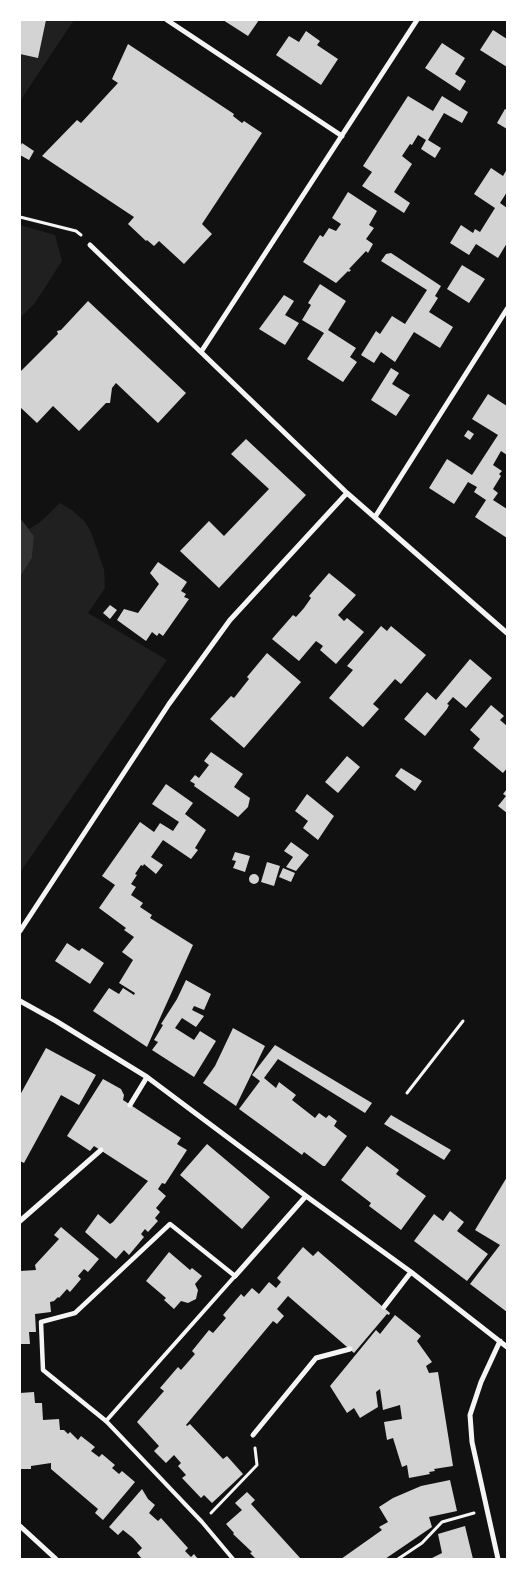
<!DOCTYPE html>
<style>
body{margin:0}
#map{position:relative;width:527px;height:1579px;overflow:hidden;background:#111;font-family:Commissioner,sans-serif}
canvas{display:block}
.frame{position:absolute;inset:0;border:21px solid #fff;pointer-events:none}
</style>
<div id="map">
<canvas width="527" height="1579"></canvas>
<div class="frame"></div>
</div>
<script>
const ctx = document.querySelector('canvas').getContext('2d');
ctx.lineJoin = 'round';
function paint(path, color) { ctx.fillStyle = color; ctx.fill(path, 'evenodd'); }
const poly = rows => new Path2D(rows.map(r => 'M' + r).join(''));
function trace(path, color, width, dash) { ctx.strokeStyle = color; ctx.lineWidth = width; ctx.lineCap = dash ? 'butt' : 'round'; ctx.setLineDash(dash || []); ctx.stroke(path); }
const green = poly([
 [20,20,74,20,20,101],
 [20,225,55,235,62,261,35,303,20,318],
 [60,503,72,510,85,522,91,532,104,569,105,588,88,613,167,660,21,871,20,577,32,558,34,536,29,529,39,523]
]);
const water = poly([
 [20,518,34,536,32,558,20,577]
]);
const building = poly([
 [20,20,46,20,38,58,20,54],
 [223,20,259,20,248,36],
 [493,30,507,39,507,67,480,50],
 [306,31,320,41,317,45,338,59,321,85,276,55,289,36,299,42],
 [442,43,465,58,455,74,466,81,460,91,425,68],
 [128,44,234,114,233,116,242,123,244,121,262,133,202,224,212,234,184,264,159,241,154,246,147,240,146,241,128,224,134,217,42,156,77,120,81,123,118,83,112,79],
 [408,96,433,111,442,96,468,112,462,123,444,113,428,140,441,148,435,158,421,149,426,140,418,135,412,145,410,144,402,156,412,164,394,192,410,203,404,213,362,186,372,172,363,166],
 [505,109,507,110,507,129,497,123],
 [22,143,34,151,29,160,20,155,20,147],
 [491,168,503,176,507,169,507,192,500,203,507,208,507,243,498,258,476,244,469,255,450,243,461,225,473,233,475,229,480,232,495,208,474,194],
 [348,192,377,211,369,225,374,228,366,239,373,244,368,253,366,251,349,269,351,270,349,272,348,271,336,283,303,262,320,235,323,237,329,228,336,231,341,224,332,218],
 [391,253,441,286,435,296,438,298,429,312,453,327,440,348,414,332,395,362,381,352,374,363,361,355,376,331,380,334,392,316,405,324,427,290,381,261,386,254],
 [462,265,485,279,469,303,447,289],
 [320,284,346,301,328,330,356,348,350,357,357,362,343,382,307,359,324,333,302,320,311,305,308,303],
 [284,295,294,301,285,315,299,323,285,345,259,329],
 [88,301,186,393,158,423,116,383,112,388,110,403,106,403,79,431,53,406,37,423,20,407,20,372,58,334,57,331,61,330],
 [391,368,399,373,392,384,410,395,396,416,371,400],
 [488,394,507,406,507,455,501,451,493,465,502,471,499,474,501,476,493,489,498,493,493,500,507,509,507,538,475,517,486,500,474,492,477,487,468,482,454,504,429,488,447,459,472,475,498,435,472,419],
 [468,430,474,434,470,440,464,436],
 [246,439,306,495,219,588,180,551,209,521,224,536,269,489,231,454],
 [158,562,187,582,181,591,186,594,184,597,189,599,163,636,159,633,157,636,152,632,146,641,117,620,124,609,138,613,159,584,150,573],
 [329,573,356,595,338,615,344,621,347,618,364,632,336,664,320,650,323,646,316,641,299,661,272,639,293,615,296,617,304,608,311,598,309,596],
 [110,605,117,610,110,619,103,613],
 [381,626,387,631,391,626,426,655,401,684,395,679,373,704,379,709,363,727,329,698,353,670,347,666],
 [267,653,301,682,244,748,210,719,231,696,234,698,249,679,247,677],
 [470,659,492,678,466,708,453,697,447,704,449,705,447,709,425,736,404,719,427,692,436,700],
 [491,705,504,716,500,720,507,726,507,768,503,773,473,748,480,739,470,730],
 [211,752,243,774,234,787,250,798,248,807,238,817,194,786,195,784,190,781,195,775,199,778,209,765,204,761],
 [347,756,360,767,338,793,325,782],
 [401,768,422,781,415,791,395,776],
 [166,784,193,803,185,814,206,830,195,848,198,850,191,859,163,840,151,857,163,865,156,874,144,864,143,866,141,865,135,874,137,875,131,884,136,887,131,895,143,903,140,907,152,915,150,918,193,945,147,1047,93,1011,109,988,119,994,123,988,134,995,135,993,119,983,133,960,122,952,134,937,124,930,126,928,99,908,115,885,102,876,140,822,154,832,160,823,173,831,179,822,152,804],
 [507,789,507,813,498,806,506,796,503,794],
 [307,794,334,816,318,840,303,828,308,821,295,811],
 [291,842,309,855,296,871,286,867,293,857,284,851],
 [235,852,250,856,245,872,233,868,236,861,232,860],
 [267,862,280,866,274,886,261,882],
 [283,868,295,873,291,882,279,877],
 '249 879a5 5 0 1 1 10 0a5 5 0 1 1-10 0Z',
 [67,943,79,951,82,948,104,963,90,984,55,961],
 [186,980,211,994,204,1010,194,1006,192,1010,204,1016,196,1027,182,1018,175,1028,194,1040,200,1031,216,1041,194,1077,152,1050,158,1042,154,1040,163,1025,161,1024,177,999],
 [233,1028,265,1046,236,1106,203,1083,215,1066],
 [275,1045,372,1103,365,1113,278,1059,264,1078,276,1088,279,1082,296,1095,292,1100,315,1118,319,1113,326,1118,329,1115,337,1121,334,1126,347,1136,325,1166,323,1166,304,1152,302,1155,239,1109,260,1081,252,1075],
 [46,1048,96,1075,79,1105,61,1095,24,1163,20,1161,20,1095],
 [103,1079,121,1089,124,1095,123,1100,181,1138,177,1144,187,1150,165,1184,162,1183,158,1189,166,1196,156,1208,160,1212,155,1218,158,1221,148,1232,145,1229,141,1234,144,1237,129,1255,124,1250,116,1259,85,1232,98,1214,110,1224,113,1222,148,1181,94,1146,90,1151,67,1136],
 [391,1115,451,1150,444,1160,384,1124],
 [207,1144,270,1197,242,1229,180,1175],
 [367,1146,399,1170,396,1174,426,1196,401,1230,369,1206,371,1203,341,1180],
 [507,1177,507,1312,470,1284,500,1245,475,1230],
 [450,1211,464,1222,457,1231,488,1254,467,1281,414,1241,434,1214,443,1221],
 [61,1227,99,1259,88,1272,84,1269,78,1276,81,1279,70,1292,67,1289,59,1298,58,1297,54,1301,50,1302,51,1312,35,1314,36,1332,29,1332,30,1344,20,1344,20,1271,36,1270,35,1265,59,1239,54,1235],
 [303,1247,313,1256,318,1251,390,1313,389,1315,387,1314,354,1353,288,1296,277,1309,284,1316,277,1324,273,1321,186,1425,187,1426,190,1424,223,1459,227,1456,243,1474,212,1503,204,1495,201,1498,182,1478,186,1475,178,1466,181,1463,174,1455,166,1463,154,1451,159,1446,137,1422,164,1391,160,1388,178,1367,181,1370,195,1354,192,1351,209,1330,213,1333,226,1318,223,1315,241,1294,244,1297,252,1288,259,1294,269,1282,276,1288,281,1282,277,1278],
 [169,1252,190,1270,192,1268,202,1276,195,1284,198,1290,196,1299,188,1303,181,1301,174,1309,164,1300,166,1298,146,1281],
 [395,1315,421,1336,417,1341,432,1362,426,1366,429,1373,438,1372,453,1466,434,1469,435,1471,429,1472,430,1474,409,1478,407,1465,402,1467,393,1438,387,1440,384,1422,402,1419,400,1405,383,1410,380,1389,376,1392,378,1407,360,1418,354,1408,347,1413,330,1386,376,1330,380,1334],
 [34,1392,35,1403,42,1403,43,1420,59,1419,60,1430,64,1430,68,1434,70,1432,78,1440,81,1436,95,1447,91,1451,99,1457,102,1454,115,1465,112,1468,119,1474,122,1471,135,1482,103,1520,95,1513,98,1509,51,1469,51,1463,31,1466,31,1469,20,1469,20,1393],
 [450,1480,457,1511,429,1517,432,1527,385,1559,341,1559,382,1530,379,1527,388,1522,379,1507,393,1498,421,1486],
 [142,1489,148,1499,155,1505,149,1513,158,1521,161,1518,188,1548,185,1551,191,1557,194,1554,198,1559,142,1559,137,1553,142,1548,133,1538,123,1530,118,1535,109,1527],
 [247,1492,255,1500,251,1504,301,1559,256,1559,250,1553,252,1552,233,1534,234,1533,226,1524,242,1510,235,1503],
 [465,1526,473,1559,430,1559,442,1553,438,1534]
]);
const path = poly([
 [20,217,76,231,81,235],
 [407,1093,463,1021],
 [211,1513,257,1465,255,1448],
 [398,1559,422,1543,442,1522,474,1513]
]);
const service = poly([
 [233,1559,202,1522,106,1421,235,1276]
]);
const pedestrian = poly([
 [106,1421,43,1370,41,1322,75,1313,170,1224,235,1276]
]);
const minor = poly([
 [167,20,342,136],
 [90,245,347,493,507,633],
 [201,352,417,20],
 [375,517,507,309],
 [20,931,169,704,230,620,347,493],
 [20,1001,56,1021,147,1077,306,1196,411,1272,507,1347],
 [130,1105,147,1077],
 [20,1221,101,1150],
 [235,1276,306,1196],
 [384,1307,411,1272],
 [253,1435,316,1358,350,1349],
 [20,1526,56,1559],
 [498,1559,472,1442,470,1415,481,1382,500,1341]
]);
paint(green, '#202020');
paint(water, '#333');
paint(building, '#d3d3d3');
trace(path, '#f5f5f5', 3);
trace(service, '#f5f5f5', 4);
trace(pedestrian, '#f5f5f5', 4.5);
trace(minor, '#f5f5f5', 5);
</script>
